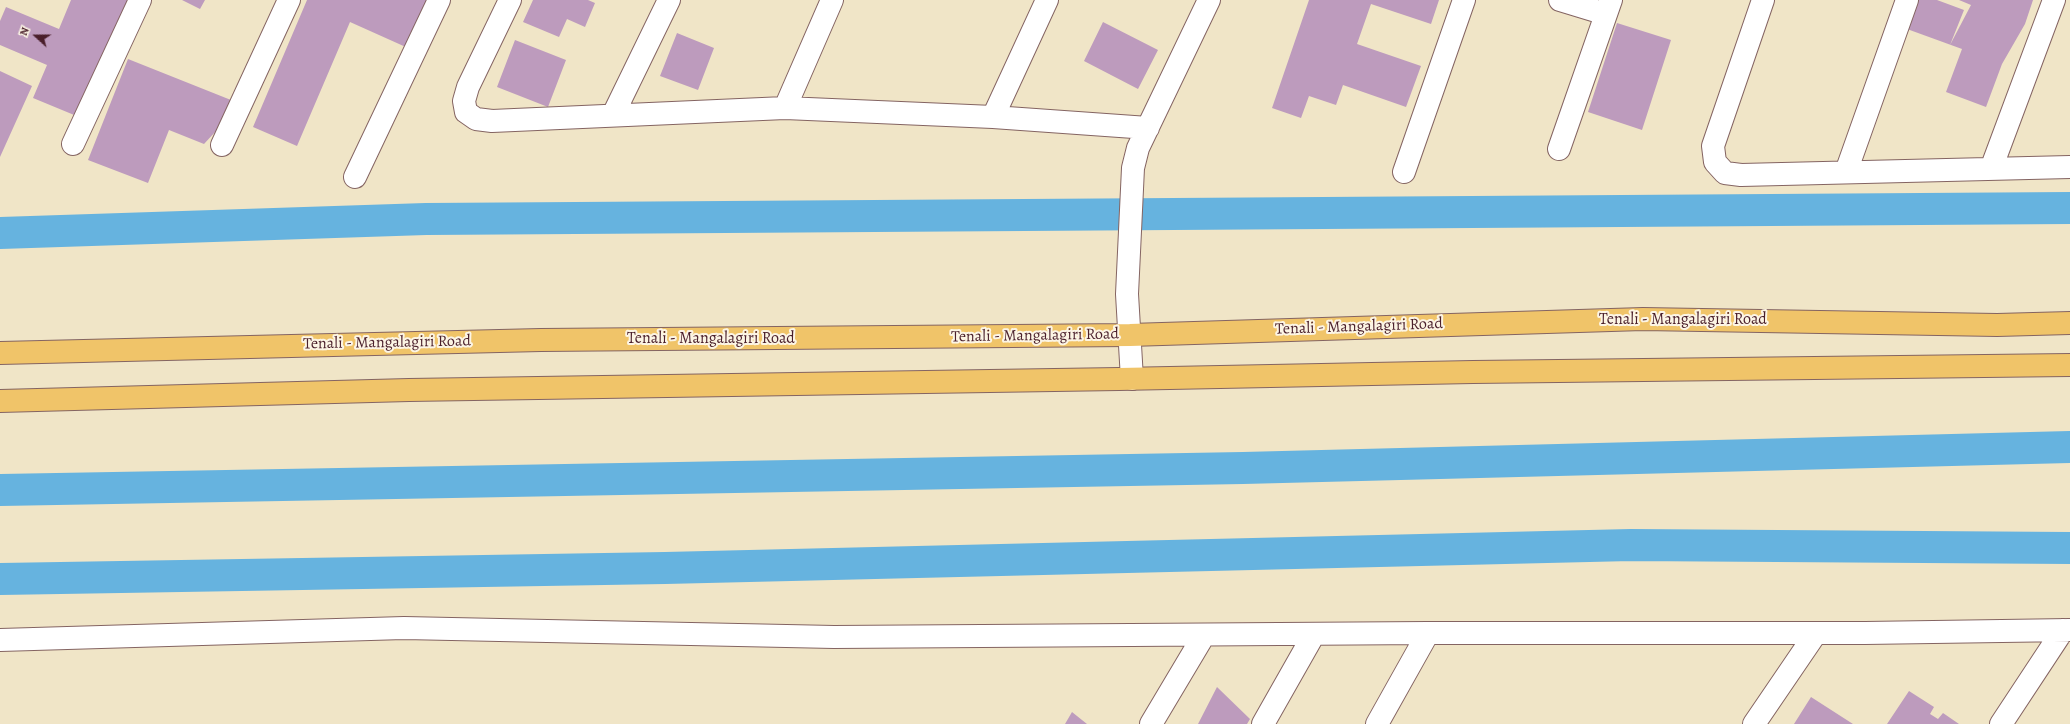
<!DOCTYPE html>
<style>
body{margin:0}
#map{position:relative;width:2070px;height:724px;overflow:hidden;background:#f0e5c7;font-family:Alegreya,serif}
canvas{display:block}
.north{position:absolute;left:16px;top:16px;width:40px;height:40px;-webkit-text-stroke:3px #fcf5e5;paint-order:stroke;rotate:291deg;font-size:11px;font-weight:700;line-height:16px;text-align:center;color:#4a1f2b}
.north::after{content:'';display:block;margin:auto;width:14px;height:18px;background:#4a1f2b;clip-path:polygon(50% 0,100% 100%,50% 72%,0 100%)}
</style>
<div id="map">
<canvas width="2070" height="724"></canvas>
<div class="north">N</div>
</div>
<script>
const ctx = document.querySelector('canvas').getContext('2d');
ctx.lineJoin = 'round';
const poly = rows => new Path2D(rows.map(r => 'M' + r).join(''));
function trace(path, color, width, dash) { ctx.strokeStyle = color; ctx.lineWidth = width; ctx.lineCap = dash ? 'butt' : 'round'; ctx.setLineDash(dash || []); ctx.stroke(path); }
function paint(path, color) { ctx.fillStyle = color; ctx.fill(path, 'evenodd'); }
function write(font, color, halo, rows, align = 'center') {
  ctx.font = font + ' Alegreya,serif'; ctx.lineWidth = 4; ctx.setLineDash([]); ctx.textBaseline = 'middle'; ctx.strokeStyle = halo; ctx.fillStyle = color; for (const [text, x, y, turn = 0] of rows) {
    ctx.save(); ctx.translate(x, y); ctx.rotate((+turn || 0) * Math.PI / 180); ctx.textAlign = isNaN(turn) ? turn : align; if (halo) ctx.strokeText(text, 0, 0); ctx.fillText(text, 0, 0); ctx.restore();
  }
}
const canal = poly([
 [0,233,426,219,2070,208],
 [0,490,1243,468,2070,447],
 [0,579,665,568,1631,545,2070,548]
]);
const building = poly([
 [71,0,130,0,79,117,33,98,47,65,0,45,0,21,6,7,59,29],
 [182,0,205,0,200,9],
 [307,0,429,0,408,48,350,22,297,146,253,127],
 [533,0,588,0,595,3,585,27,567,19,559,37,523,22],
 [1309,0,1439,0,1431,24,1371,4,1357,44,1421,66,1406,107,1343,85,1336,105,1309,96,1301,118,1272,108],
 [1918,0,1937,0,1964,10,1950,45,1971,5,1959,0,2033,0,2025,24,2002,64,1986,107,1946,92,1962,49,1907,29],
 [1103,22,1158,50,1138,89,1084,61],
 [1617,23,1671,40,1642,130,1588,112],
 [677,33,714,48,698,90,660,76],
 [515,40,566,60,548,107,497,87],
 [128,59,241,104,204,144,169,130,148,183,88,160],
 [0,71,32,86,0,157],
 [1217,687,1250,719,1247,724,1198,724],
 [1909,691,1934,707,1930,714,1938,719,1943,713,1959,724,1887,724],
 [1811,697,1853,724,1794,724],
 [1072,712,1087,724,1065,724]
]);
const street = poly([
 [510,0,468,87,464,101,466,112,476,119,492,121,785,108,993,117,1148,128],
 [1560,0,1606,14],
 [1763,0,1713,146,1715,162,1725,173,1741,175,2070,167],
 [785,108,832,0],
 [613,115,669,0],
 [993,117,1047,0],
 [73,144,140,0],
 [222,145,289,0],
 [1559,149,1611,0],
 [1991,169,2054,0],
 [1404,172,1464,0],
 [1846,172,1907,0],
 [355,177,439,0],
 [1132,379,1127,294,1133,168,1138,148,1209,0],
 [0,640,404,628,834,637,1428,633,1865,633,2070,630],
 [1151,724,1204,635],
 [1263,724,1314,634],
 [1377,724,1428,633],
 [1754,724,1816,633],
 [2001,724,2063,630]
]);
const primary = poly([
 [0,353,541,340,1130,335,1643,319,1997,325,2070,323],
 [0,401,409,390,1119,379,1473,372,2070,365]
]);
const streetNames = [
 ["Tenali - Mangalagiri Road",1683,320],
 ["Tenali - Mangalagiri Road",1359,327,-2],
 ["Tenali - Mangalagiri Road",1035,336,-1],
 ["Tenali - Mangalagiri Road",711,339],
 ["Tenali - Mangalagiri Road",387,343,-1]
];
trace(canal, '#66b3df', 32);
paint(building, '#bd9bbd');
trace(street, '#846462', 24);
trace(primary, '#846462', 24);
trace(street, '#fff', 22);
trace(primary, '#f0c469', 22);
write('16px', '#4a1f2b', '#fcf5e5', streetNames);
</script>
